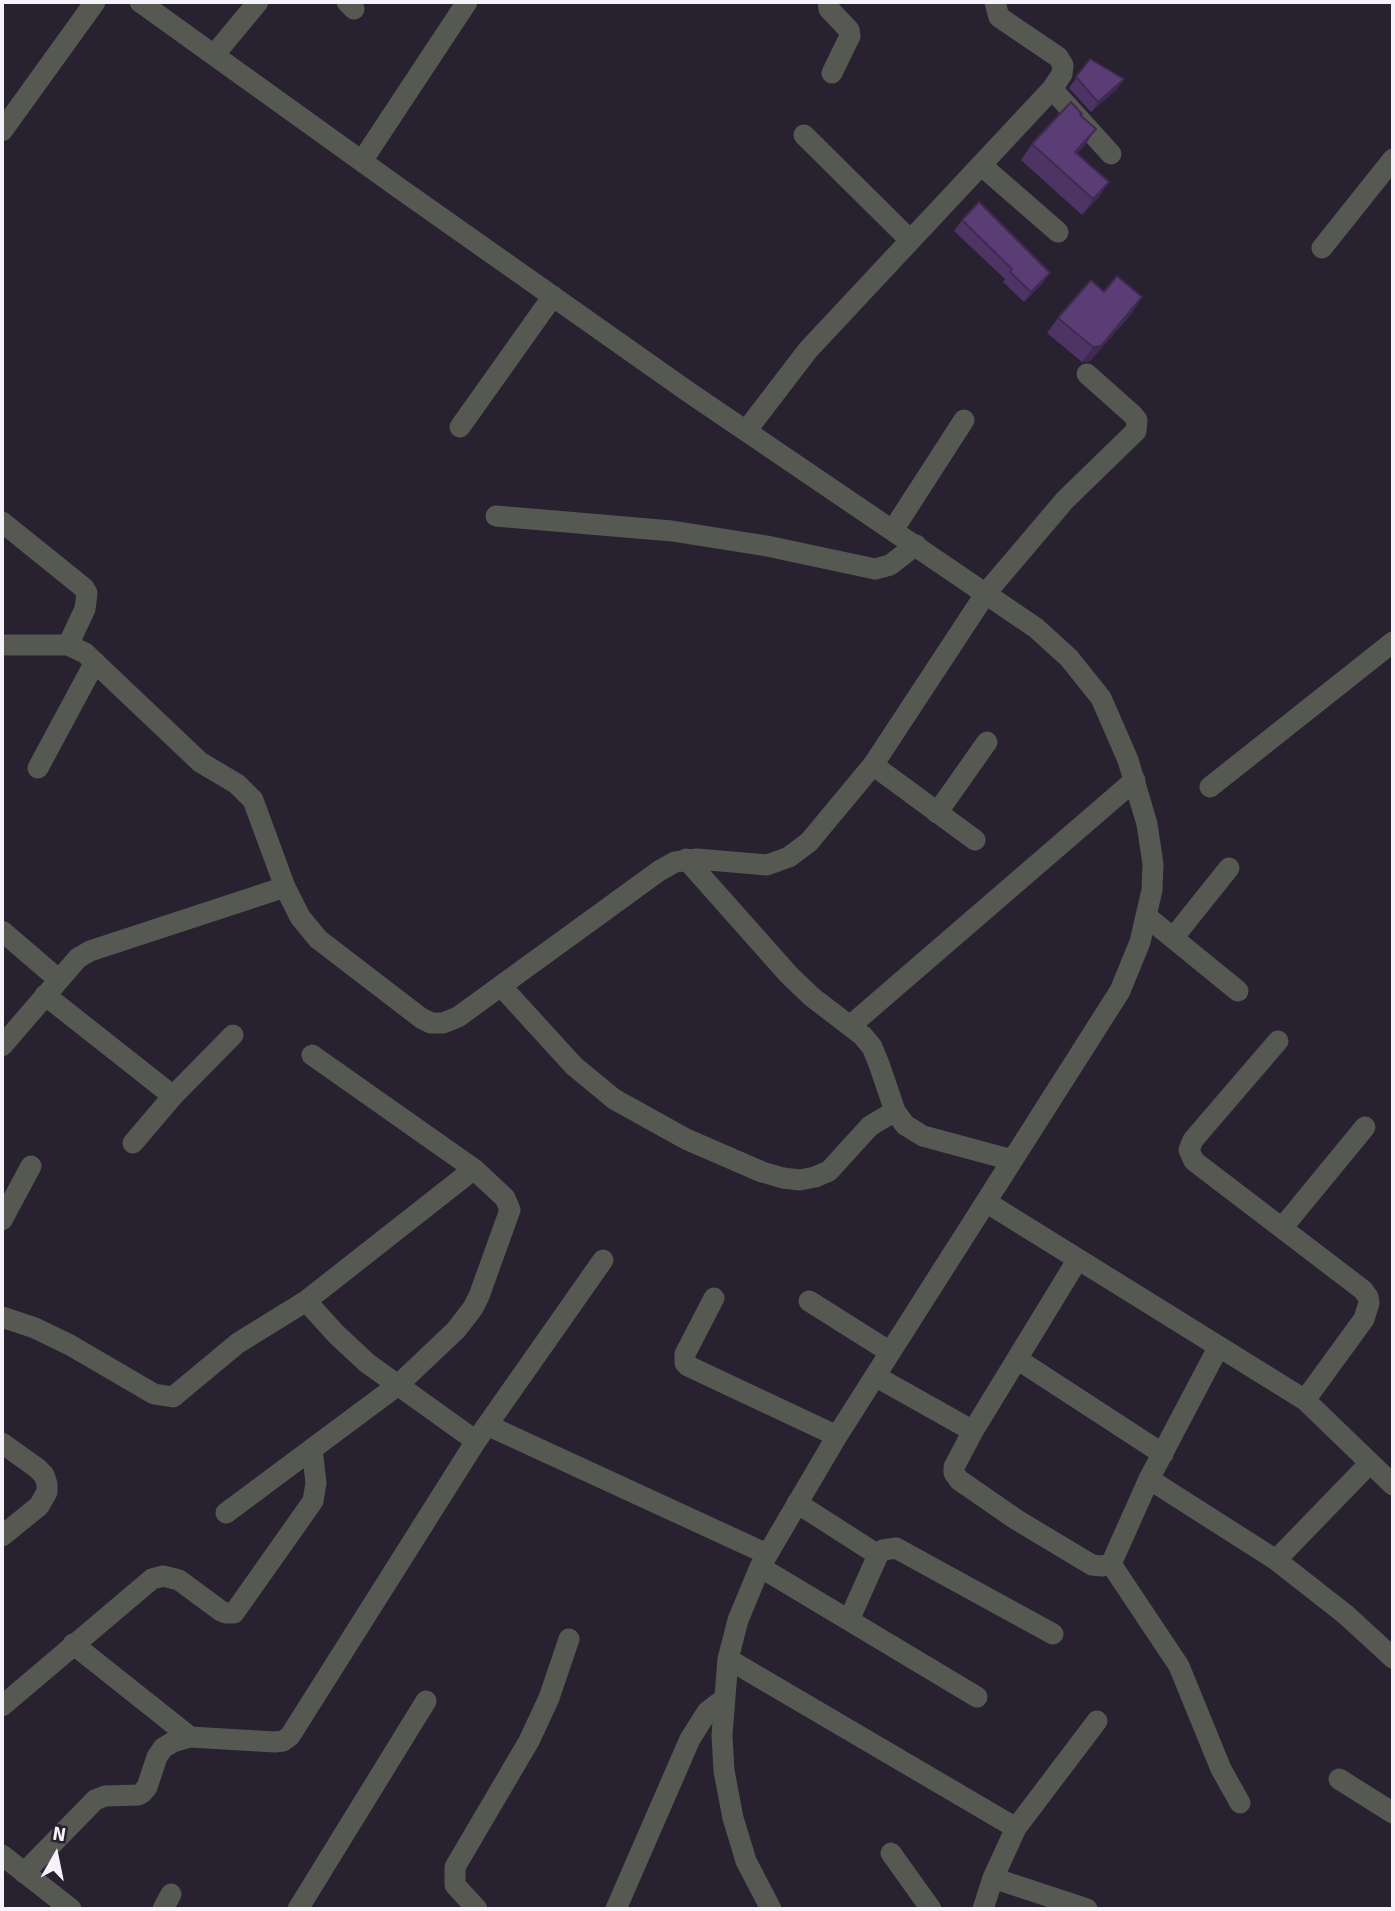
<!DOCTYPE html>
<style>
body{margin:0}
#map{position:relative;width:1395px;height:1911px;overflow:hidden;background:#282130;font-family:Signika,sans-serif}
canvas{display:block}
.frame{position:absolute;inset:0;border:4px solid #f6f2fc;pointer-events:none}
.north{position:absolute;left:21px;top:1820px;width:70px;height:70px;-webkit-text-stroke:5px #282130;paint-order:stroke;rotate:9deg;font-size:19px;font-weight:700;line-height:28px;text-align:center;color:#f6f2fc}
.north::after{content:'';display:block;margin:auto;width:24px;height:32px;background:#f6f2fc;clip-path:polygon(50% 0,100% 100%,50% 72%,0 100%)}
</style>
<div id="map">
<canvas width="1395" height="1911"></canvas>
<div class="frame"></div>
<div class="north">N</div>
</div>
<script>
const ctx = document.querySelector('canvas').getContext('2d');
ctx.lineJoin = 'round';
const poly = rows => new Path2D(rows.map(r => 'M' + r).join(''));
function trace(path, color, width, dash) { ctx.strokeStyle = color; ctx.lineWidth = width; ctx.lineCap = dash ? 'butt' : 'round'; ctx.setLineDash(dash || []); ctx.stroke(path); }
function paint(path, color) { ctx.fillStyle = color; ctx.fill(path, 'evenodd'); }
const minor = poly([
 [140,2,399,188,690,393,1036,628,1069,658,1101,698,1128,760,1147,824,1153,864,1152,890,1140,942,1120,991,837,1436,760,1567,738,1620,728,1659,722,1735,724,1771,733,1818,746,1861,771,1909],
 [347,2,354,9],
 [828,2,829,9,849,30,850,36,832,73],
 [214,55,258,2],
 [1052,89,1111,154],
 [2,131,95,2],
 [804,135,910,240],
 [362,161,467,2],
 [981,165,1058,232],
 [1322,248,1393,159],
 [460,427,553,296],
 [746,431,808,350,1052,89,1062,74,1063,65,1058,57,999,17,995,2],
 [496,516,672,531,767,546,875,569,890,565,916,545],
 [2,522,84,588,87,593,85,609,68,645],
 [893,530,964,420],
 [2,645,68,645,85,653,200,762,237,784,253,800,285,887,300,917,318,939,421,1018,431,1023,443,1023,458,1017,659,871,675,862,697,859,767,865,789,857,809,842,873,765,986,593,1065,500,1136,431,1137,420,1132,414,1087,374],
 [873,765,975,840],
 [38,768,95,662],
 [1210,787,1393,642],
 [937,813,987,742],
 [686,859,789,975,812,997,863,1036,872,1047,879,1064,895,1111,905,1125,923,1136,1012,1160],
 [1146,916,1238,991],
 [2,931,58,979],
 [1173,938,1229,868],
 [501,986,574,1066,614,1099,686,1139,762,1172,783,1178,800,1180,815,1177,829,1171,870,1126,895,1111],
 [45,995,173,1096],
 [850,1026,1135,780],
 [1278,1041,1193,1140,1189,1150,1194,1161,1363,1290,1368,1297,1369,1303,1364,1319,1305,1400],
 [2,1046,78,958,90,951,285,887],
 [133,1143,173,1096,233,1035],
 [986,1202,1305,1400,1393,1485],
 [2,1220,31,1166],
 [1282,1228,1365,1127],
 [1078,1259,973,1431,954,1467,954,1473,959,1480,1017,1520,1092,1565,1102,1566,1111,1564,1149,1479,1218,1348],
 [714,1298,685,1354,685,1363,688,1366,837,1436],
 [306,1301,336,1334,367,1363,476,1441],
 [809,1301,890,1352],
 [2,1317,35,1328,70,1345,154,1394,173,1397,238,1343,306,1301,474,1169],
 [1017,1359,1163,1454],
 [875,1376,973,1431],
 [487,1425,767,1554],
 [2,1443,37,1468,44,1475,47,1484,47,1492,39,1506,2,1536],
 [1149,1479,1276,1560,1345,1614,1393,1658],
 [797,1503,878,1555],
 [226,1513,398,1385,456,1330,473,1308,479,1296,510,1210,505,1198,474,1169,312,1055],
 [1276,1560,1370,1463],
 [1111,1564,1179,1666,1221,1769,1240,1803],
 [760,1567,977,1697],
 [849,1620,878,1555,883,1550,896,1548,1053,1634],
 [73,1644,190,1737],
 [728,1659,1016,1828],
 [2,1706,152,1579,163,1576,179,1580,221,1611,226,1613,234,1613,313,1501,316,1483,312,1449],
 [1339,1779,1393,1813],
 [891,1853,931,1909],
 [2,1855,71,1909],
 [24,1873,95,1800,105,1796,138,1795,142,1793,147,1787,157,1757,163,1748,173,1742,190,1737,275,1742,283,1741,290,1736,476,1441,603,1260],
 [993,1878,1087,1909],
 [163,1909,171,1894],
 [298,1909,426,1701],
 [477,1909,455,1885,455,1867,529,1741,549,1698,569,1639],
 [616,1909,690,1739,707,1712,725,1698],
 [983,1909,993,1878,1016,1828,1097,1721]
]);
const wall = poly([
 [1090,59,1117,89,1091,112,1069,88],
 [1081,115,1085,145,1077,153,1109,182,1098,198,1082,215,1021,160,1032,144],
 [962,220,1042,284,1024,302,1003,282,1005,279,954,231],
 [1132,313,1090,361,1082,362,1047,333,1058,318]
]);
const shadedWall = poly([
 [1124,79,1117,89,1091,112,1098,102],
 [1096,129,1085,145,1064,167,1075,152],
 [1109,182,1098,198,1082,215,1093,199],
 [1050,273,1042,284,1024,302,1031,292],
 [1142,297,1132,313,1090,361,1082,362,1093,347]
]);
const building = poly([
 [1090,59,1124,79,1098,102,1076,77,1090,59],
 [1071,102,1082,114,1080,115,1096,129,1075,152,1109,182,1093,199,1032,144,1071,102],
 [979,202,1050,273,1031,292,1010,272,1012,269,962,220,979,202],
 [1117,276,1142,297,1101,346,1093,347,1058,318,1091,280,1104,292,1117,276]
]);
trace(minor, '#565951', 21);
paint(wall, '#4d3465');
paint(shadedWall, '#3f2b52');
paint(building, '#5a3d75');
trace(building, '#3f2b52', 2);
</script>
